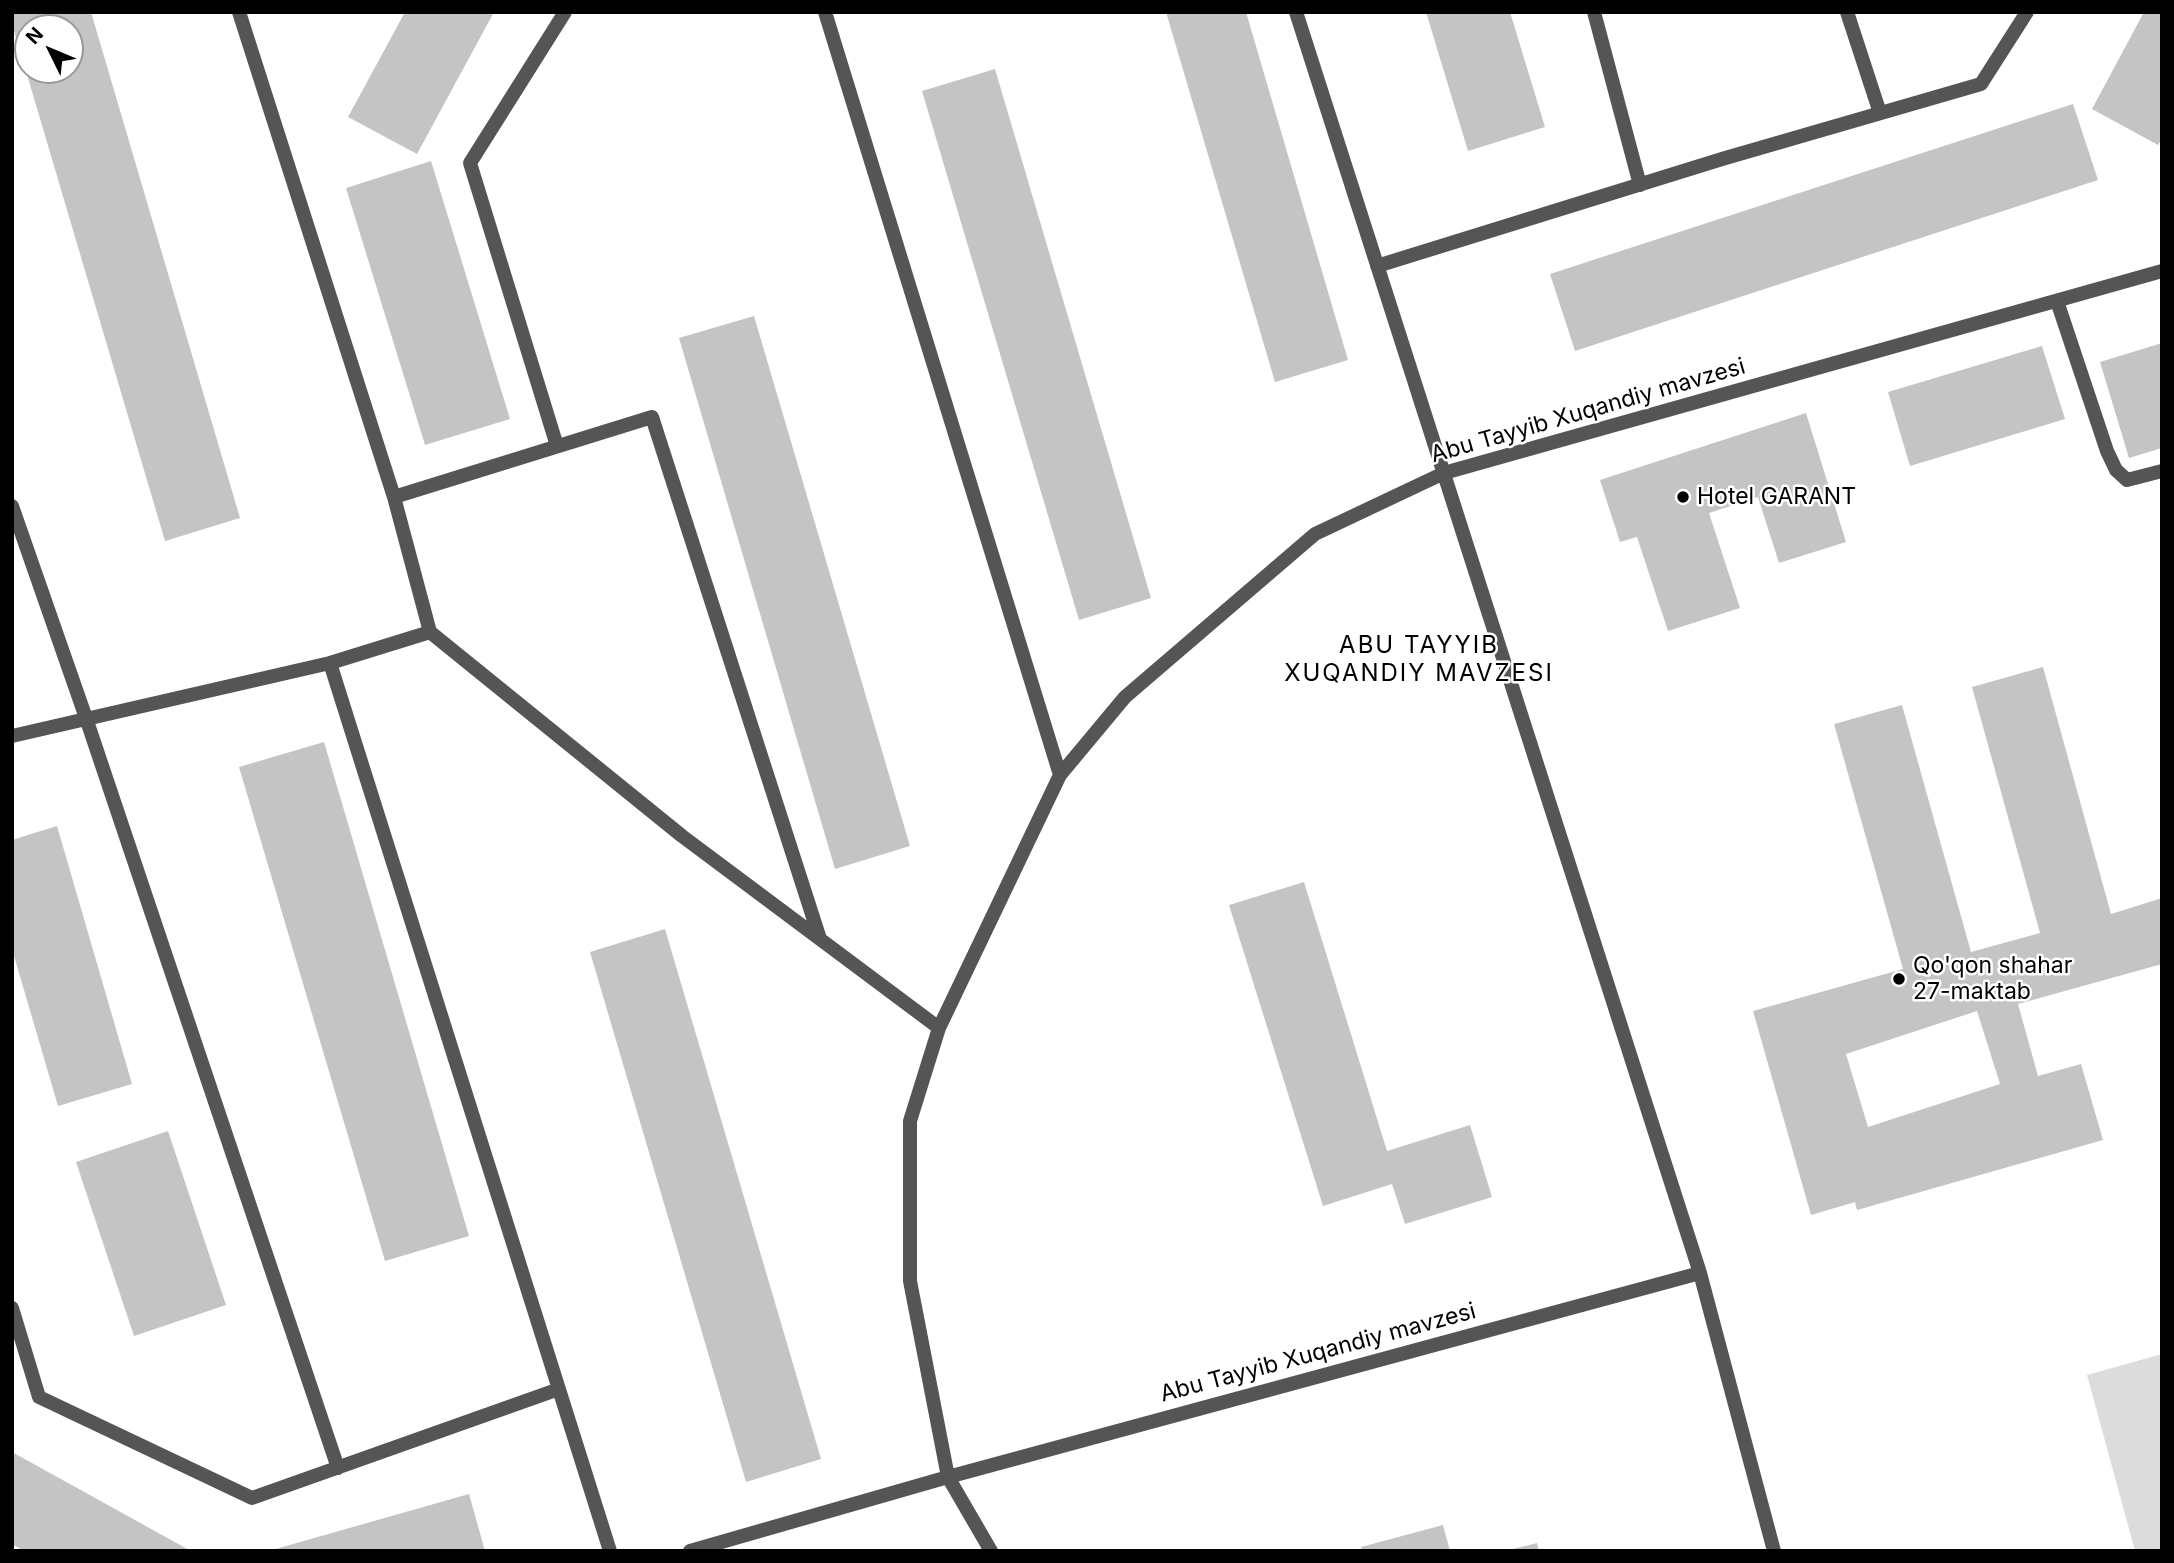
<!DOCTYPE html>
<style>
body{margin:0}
#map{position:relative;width:2174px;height:1563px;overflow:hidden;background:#fff;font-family:Inter,sans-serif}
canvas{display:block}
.frame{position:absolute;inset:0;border:14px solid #000;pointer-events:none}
.north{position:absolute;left:14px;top:14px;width:70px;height:70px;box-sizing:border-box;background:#fff;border:2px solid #999;border-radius:50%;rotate:313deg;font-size:19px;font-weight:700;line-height:28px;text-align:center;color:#000}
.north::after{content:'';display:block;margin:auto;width:24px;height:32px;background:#000;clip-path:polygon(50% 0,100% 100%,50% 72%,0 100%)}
</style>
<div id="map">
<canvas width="2174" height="1563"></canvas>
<div class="frame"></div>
<div class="north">N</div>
</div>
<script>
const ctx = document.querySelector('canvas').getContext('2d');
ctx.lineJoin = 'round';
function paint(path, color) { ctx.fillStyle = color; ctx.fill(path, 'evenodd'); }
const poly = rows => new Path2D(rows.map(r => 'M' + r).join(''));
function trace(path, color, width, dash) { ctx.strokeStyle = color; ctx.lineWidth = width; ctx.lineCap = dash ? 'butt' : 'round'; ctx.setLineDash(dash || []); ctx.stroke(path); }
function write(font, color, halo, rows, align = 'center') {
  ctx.font = font + ' Inter,sans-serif'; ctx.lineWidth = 5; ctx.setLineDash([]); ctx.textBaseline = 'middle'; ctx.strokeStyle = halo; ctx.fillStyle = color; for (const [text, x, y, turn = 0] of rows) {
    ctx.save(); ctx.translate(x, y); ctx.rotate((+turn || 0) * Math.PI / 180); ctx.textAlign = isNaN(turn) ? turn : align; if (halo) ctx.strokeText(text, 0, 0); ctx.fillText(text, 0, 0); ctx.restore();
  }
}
const green = poly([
 [2162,1354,2162,1551,2135,1551,2087,1375]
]);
const building = poly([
 [12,12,91,12,240,518,165,541,12,24],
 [28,28,70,28,70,70,28,70],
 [405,12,494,12,417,154,348,117],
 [1166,12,1246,12,1348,360,1275,382],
 [1426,12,1510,12,1545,127,1468,151],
 [2144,12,2162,12,2162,139,2158,145,2092,109],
 [995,69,1151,598,1079,620,922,91],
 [2073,104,2098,180,1575,351,1550,274],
 [431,161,510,419,425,445,346,188],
 [754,316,910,846,835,869,679,338],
 [2162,343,2162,448,2129,458,2100,362],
 [2042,346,2065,419,1910,466,1888,392],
 [1806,413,1846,542,1779,563,1758,497,1709,513,1740,608,1668,631,1637,537,1620,542,1600,480],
 [2043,667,2111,914,2162,898,2162,964,2018,1004,2038,1076,2081,1064,2103,1140,1857,1210,1855,1202,1811,1215,1753,1011,1903,969,1834,724,1902,705,1971,952,2040,933,1972,687],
 [1977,1011,2000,1084,1868,1127,1846,1054],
 [324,742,469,1236,385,1261,239,767],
 [57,826,132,1084,58,1106,12,949,12,840],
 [1304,882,1387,1151,1470,1125,1492,1197,1405,1224,1392,1184,1323,1206,1229,905],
 [665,929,821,1459,746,1482,590,952],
 [168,1131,226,1305,134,1336,76,1162],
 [12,1452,191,1551,24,1551,12,1544],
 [469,1494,485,1551,272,1551,272,1550],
 [1443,1525,1450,1551,1362,1551,1361,1547],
 [1537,1543,1539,1551,1510,1551,1509,1550]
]);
const lane = poly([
 [239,12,394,497,430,632],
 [825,12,1060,775],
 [1296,12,1700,1273,1774,1551],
 [1594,12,1640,185],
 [1847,12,1880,113],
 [1377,266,1722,159,1981,84,2027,12],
 [2057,301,2107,451,2116,470,2127,480,2162,471],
 [557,446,470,163,565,12],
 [394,497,652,417,820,939],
 [12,506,86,718,338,1468],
 [330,663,610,1551],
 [12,736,330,663,430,632,682,836,939,1028],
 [12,1308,39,1397,252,1498,559,1389],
 [690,1551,948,1477,1700,1273],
 [991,1551,948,1477,910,1281,910,1121,939,1028,1060,775,1125,697,1315,534,1444,473,2162,271]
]);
const markers = [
 [1683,497,7,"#000"],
 [1899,979,7,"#000"]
];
const streetNames = [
 ["Abu Tayyib Xuqandiy mavzesi",1588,411,-16],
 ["Abu Tayyib Xuqandiy mavzesi",1318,1353,-15]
];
const poiNames = [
 ["Hotel GARANT",1697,497],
 ["Qo'qon shahar",1913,966],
 ["27-maktab",1913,992]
];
const neighbourhoodNames = [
 ["ABU TAYYIB",1419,646],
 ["XUQANDIY MAVZESI",1419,674]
];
paint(green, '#dcdcdc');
paint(building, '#c4c4c4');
trace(lane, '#555', 14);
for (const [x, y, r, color] of markers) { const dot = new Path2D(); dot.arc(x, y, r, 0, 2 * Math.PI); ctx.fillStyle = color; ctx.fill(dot); trace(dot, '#fff', 2.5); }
write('23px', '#000', '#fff', streetNames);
write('23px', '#000', '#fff', poiNames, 'left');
ctx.letterSpacing = '2px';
write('24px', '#000', '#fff', neighbourhoodNames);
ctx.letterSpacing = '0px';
</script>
